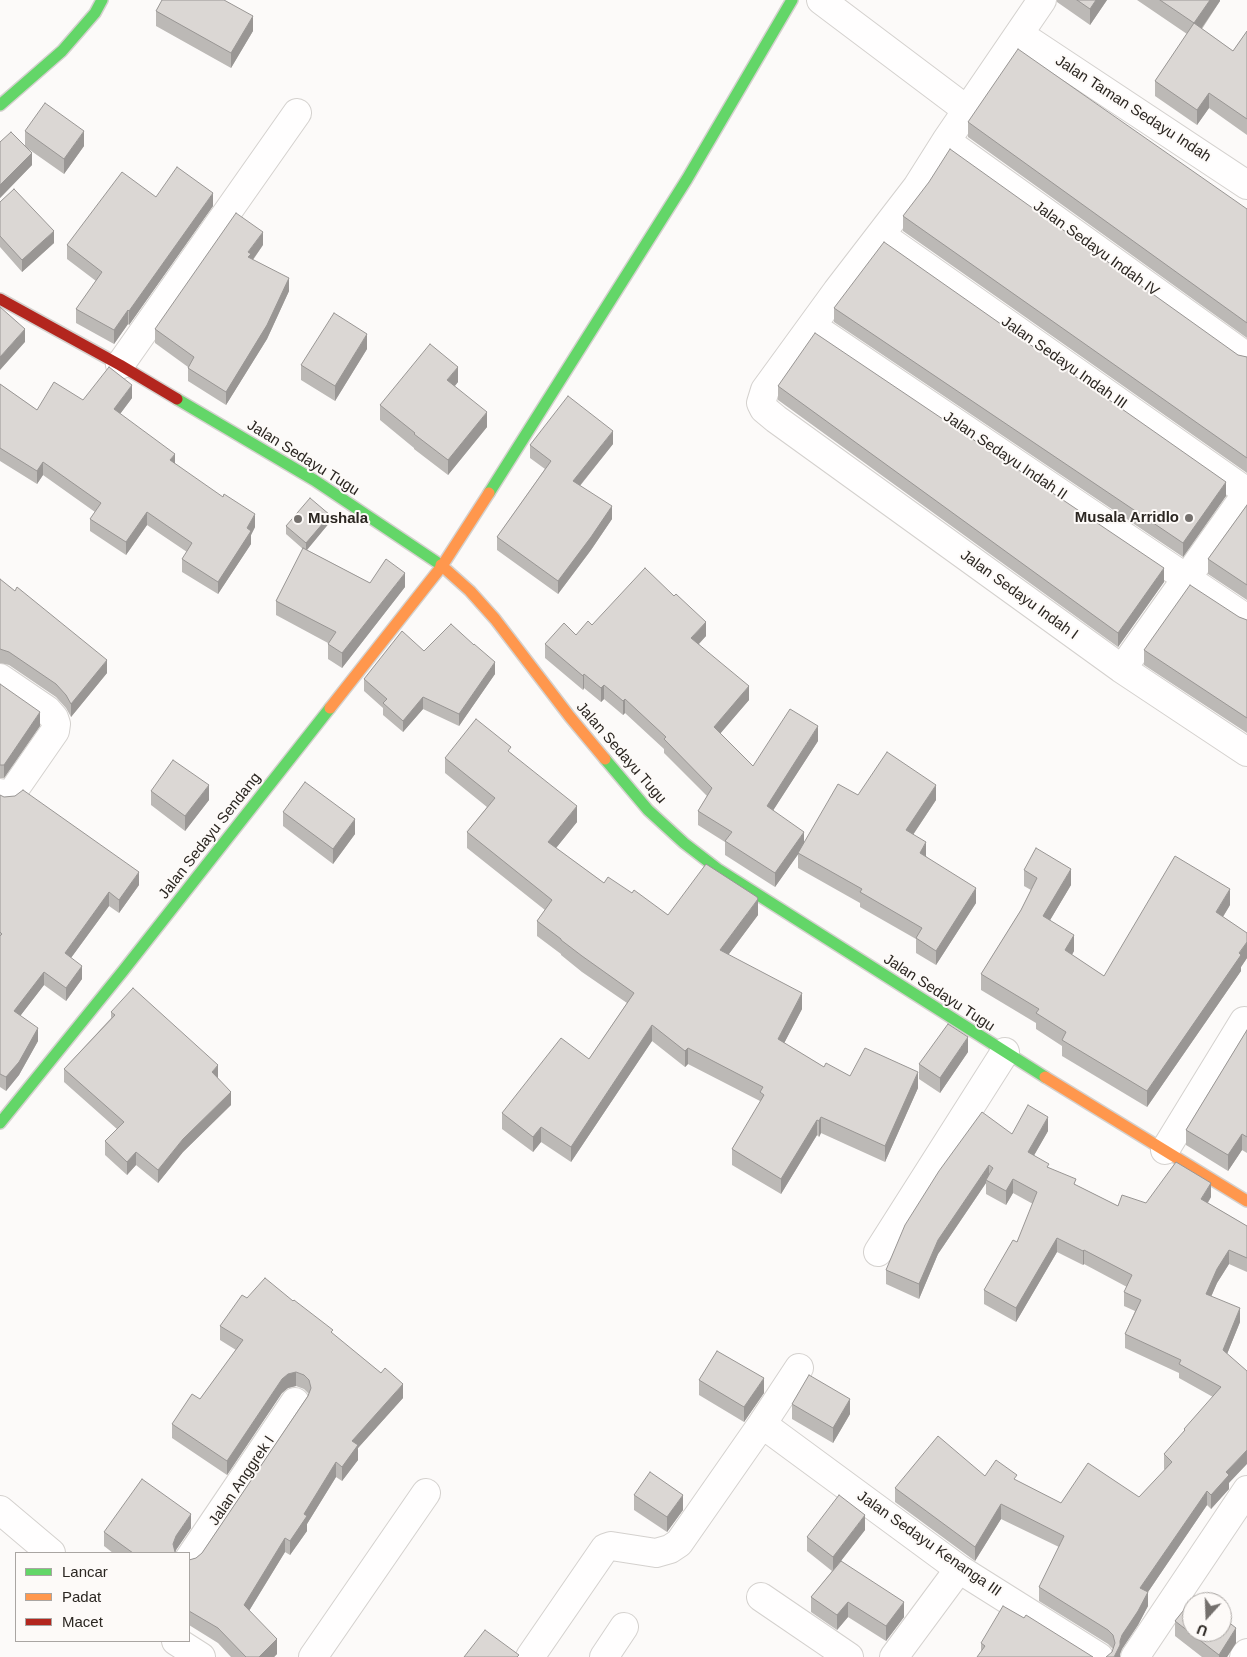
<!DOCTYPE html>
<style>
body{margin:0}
#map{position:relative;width:1247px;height:1657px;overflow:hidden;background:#fcfaf9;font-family:Helvetica,sans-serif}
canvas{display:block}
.legend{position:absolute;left:15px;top:1552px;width:175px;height:90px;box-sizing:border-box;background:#fdfaf8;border:1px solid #a9a5a2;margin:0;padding:6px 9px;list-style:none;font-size:15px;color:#2b2621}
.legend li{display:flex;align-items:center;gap:10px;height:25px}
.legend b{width:25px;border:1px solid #a9a5a2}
.north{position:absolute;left:1182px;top:1592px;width:50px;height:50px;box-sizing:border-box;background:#fdfaf8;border:1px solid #a9a5a2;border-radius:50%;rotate:200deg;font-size:14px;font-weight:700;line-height:20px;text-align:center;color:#2b2621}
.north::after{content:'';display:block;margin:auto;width:18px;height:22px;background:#74706d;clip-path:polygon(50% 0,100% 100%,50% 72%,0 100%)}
</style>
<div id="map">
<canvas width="1247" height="1657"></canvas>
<ul class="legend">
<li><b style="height:6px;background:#63d668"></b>Lancar</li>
<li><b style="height:6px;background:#ff974d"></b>Padat</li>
<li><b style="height:6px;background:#b3261e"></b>Macet</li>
</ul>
<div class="north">U</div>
</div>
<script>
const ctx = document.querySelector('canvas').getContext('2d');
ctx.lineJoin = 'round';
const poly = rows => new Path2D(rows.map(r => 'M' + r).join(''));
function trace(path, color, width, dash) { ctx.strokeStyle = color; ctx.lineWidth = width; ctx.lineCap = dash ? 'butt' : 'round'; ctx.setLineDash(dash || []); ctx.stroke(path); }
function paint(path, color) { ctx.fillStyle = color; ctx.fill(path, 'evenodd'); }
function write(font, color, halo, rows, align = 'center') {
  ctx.font = font + ' Helvetica,sans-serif'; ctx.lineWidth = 4; ctx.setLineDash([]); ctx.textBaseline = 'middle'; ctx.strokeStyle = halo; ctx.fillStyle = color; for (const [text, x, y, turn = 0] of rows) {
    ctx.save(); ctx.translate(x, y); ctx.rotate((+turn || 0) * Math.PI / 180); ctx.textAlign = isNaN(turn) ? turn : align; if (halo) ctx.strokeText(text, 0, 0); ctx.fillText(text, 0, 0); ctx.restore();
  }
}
const street = poly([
 [821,0,967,110],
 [1042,0,946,141,917,187,837,291,765,390,761,403,764,409,776,419,1122,669,1247,752],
 [1019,34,1247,185],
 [946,141,1247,357],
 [881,235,1247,492],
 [812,326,1247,619],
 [120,365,297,113],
 [1122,669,1247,493],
 [0,678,47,710,54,718,56,724,55,731,12,793,8,795,0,793],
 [1165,1150,1244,1021],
 [878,1252,1005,1052],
 [762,1424,959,1569,1099,1657],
 [0,1510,51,1553],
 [189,1559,295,1402],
 [761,1597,849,1657],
 [176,1641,201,1657],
 [313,1657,426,1493],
 [530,1657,605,1548,611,1546,656,1553,670,1549,679,1543,762,1424,799,1368],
 [604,1657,624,1627],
 [894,1657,959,1569],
 [1135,1657,1247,1490],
 [1244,1657,1247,1653]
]);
const fast = poly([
 [0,105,62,51,95,13,102,0],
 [177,399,314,480,441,565],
 [489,493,687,179,792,0],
 [605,759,648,810,684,843,719,870,1045,1077],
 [0,1123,123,971,330,708]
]);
const slow = poly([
 [441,565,470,591,495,619,570,717,605,759],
 [330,708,442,566,489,493],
 [1045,1077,1247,1201]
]);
const jam = poly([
 [0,299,120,365,177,399]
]);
const wall = poly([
 [1057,0,1107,0,1090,25,1057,2],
 [1137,0,1220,0,1220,1,1202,29,1233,51,1247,31,1247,135,1209,108,1197,125,1155,96,1155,81,1187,34],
 [156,11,253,31,231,68,156,26],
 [968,122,1247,209,1247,338,968,137],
 [25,131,84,146,64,174,27,148,32,165,0,198,0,142,25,145],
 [156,197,213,206,129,325,128,324,114,344,76,323,76,309,96,281,67,259,67,245],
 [0,202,54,243,22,272,0,247],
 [903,216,1238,355,1247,357,1247,473,903,231],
 [263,245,253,260,289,291,267,339,226,405,188,381,188,367,155,343,155,329],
 [834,308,1226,496,1183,557,834,322],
 [367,349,335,401,301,380,301,365],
 [458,382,455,386,487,427,448,475,414,449,414,448,380,420,380,405],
 [0,384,37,410,83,400,132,398,120,414,175,464,255,527,251,535,251,544,218,594,182,572,182,559,187,552,147,525,126,555,90,531,90,519,95,512,43,475,37,484,0,461],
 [778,386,1164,582,1118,647,778,400],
 [613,444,580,486,612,519,591,550,558,594,497,550,497,537,545,469,530,458,530,445],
 [1247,505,1247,600,1208,574,1208,559],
 [330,522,307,550,370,583,405,587,342,668,328,659,328,643,276,615,276,601,303,549,286,534,286,526],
 [0,579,107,673,71,717,66,708,56,697,9,665,0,663],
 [1239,617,1247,620,1247,733,1144,665,1144,650],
 [592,625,706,636,699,644,749,700,720,733,753,766,818,741,773,810,804,843,858,795,936,800,913,835,926,856,976,903,936,965,916,953,916,939,860,907,860,903,798,868,798,854,775,887,725,855,725,842,698,825,698,811,707,796,664,753,664,749,625,713,623,715,604,699,601,702,584,688,583,690,545,658,545,644,576,635],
 [424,651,495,674,459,726,423,709,403,732,383,715,383,708,364,691,364,679],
 [0,684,40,726,4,778,0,778],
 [511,753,577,822,556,848,604,883,632,893,668,915,758,915,728,955,802,1009,784,1043,824,1067,850,1076,918,1088,885,1162,821,1133,819,1137,817,1135,781,1194,732,1165,732,1149,760,1103,760,1101,688,1064,685,1067,652,1041,571,1162,541,1142,533,1152,502,1129,502,1113,589,1059,627,1003,582,972,561,955,561,954,537,936,537,921,545,910,467,848,467,832,487,807,445,773,445,758],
 [151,791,209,800,185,831,151,805],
 [0,795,139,885,119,913,109,906,71,958,82,979,66,1001,44,985,20,1016,38,1041,19,1075,6,1091,0,1087],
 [283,812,355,834,333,864,283,826],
 [1024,870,1071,885,1050,920,1074,951,1072,955,1104,976,1230,905,1223,917,1247,933,1247,958,1241,967,1241,971,1147,1107,1062,1056,1062,1046,1036,1029,1036,1023,981,990,981,974,1021,910,1031,890,1024,886],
 [111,1012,218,1078,231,1105,183,1152,158,1183,136,1165,127,1175,105,1155,105,1141,117,1129,64,1082,64,1069,111,1018],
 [1247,1030,1247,1153,1242,1150,1228,1171,1186,1145,1186,1130],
 [968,1052,940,1093,919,1079,919,1064],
 [1048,1131,1034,1155,1049,1168,1076,1185,1118,1206,1146,1203,1211,1197,1208,1203,1247,1226,1247,1272,1229,1264,1217,1283,1211,1297,1240,1322,1227,1354,1229,1489,1211,1509,1207,1505,1148,1592,1148,1606,1138,1625,1122,1649,1120,1654,1120,1657,1112,1652,1113,1649,1108,1644,1039,1601,1039,1587,1059,1547,1001,1519,975,1561,895,1502,895,1488,985,1476,1017,1481,1061,1503,1139,1497,1165,1470,1164,1469,1164,1454,1184,1432,1184,1429,1213,1397,1179,1378,1179,1373,1125,1348,1125,1334,1135,1311,1124,1306,1124,1292,1127,1287,1084,1264,1083,1265,1057,1252,1016,1322,984,1304,984,1290,1017,1242,1033,1204,1013,1193,1006,1205,986,1194,986,1183,938,1254,919,1299,886,1284,886,1270,1012,1134],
 [247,1298,293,1301,333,1334,403,1398,358,1448,358,1460,342,1481,336,1477,307,1524,307,1531,290,1555,285,1552,249,1611,277,1654,274,1657,231,1657,218,1643,189,1625,189,1560,196,1558,202,1553,309,1394,304,1389,296,1386,288,1388,282,1393,227,1475,172,1438,172,1424,200,1399,236,1350,220,1340,220,1326],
 [699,1380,764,1393,744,1422,699,1395],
 [792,1404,850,1414,833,1443,792,1419],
 [634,1495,683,1510,667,1532,634,1510],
 [191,1528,176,1550,175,1552,177,1553,113,1553,104,1546,104,1532],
 [865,1530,841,1561,904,1617,886,1641,848,1617,837,1630,811,1612,811,1597,832,1571,807,1551,807,1537],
 [1175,1621,1236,1643,1227,1657,1202,1657,1175,1636],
 [981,1643,1091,1656,981,1651]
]);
const shadedWall = poly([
 [1096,0,1107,0,1090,25,1090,9],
 [1210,0,1220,0,1220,1,1194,39,1194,23],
 [253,16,253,31,231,68,231,53],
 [1209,93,1209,108,1197,125,1197,110],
 [84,131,84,146,64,174,64,159],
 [32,153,32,165,0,198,0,185],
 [213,193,213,206,129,325,129,311],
 [54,231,54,243,22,272,22,260],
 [263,232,263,245,251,262,248,271,248,252],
 [289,278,289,291,267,339,226,405,226,392],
 [128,310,128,324,114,344,114,330],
 [25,329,25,342,0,370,0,357],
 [367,334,367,349,335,401,335,386],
 [458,367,458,382,447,395,447,380],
 [132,385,132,398,114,422,114,409],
 [487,412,487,427,448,475,448,460],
 [613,431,613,444,573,494,573,481],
 [175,454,175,466,170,460],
 [43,462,43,475,37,484,37,471],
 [1226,482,1226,496,1183,557,1183,543],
 [612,506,612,519,591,550,558,594,558,581],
 [147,512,147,525,126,555,126,542],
 [255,514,255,527,251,535,251,544,218,594,218,582,247,528],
 [330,515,330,522,306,551,306,543],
 [1164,568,1164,582,1118,647,1118,633],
 [405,573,405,587,342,668,342,653],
 [706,622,706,636,691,652,691,638],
 [107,660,107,673,71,717,71,704],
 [495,662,495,674,459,726,459,714],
 [584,674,584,688,583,690,583,676],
 [604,685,604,699,601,702,601,688],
 [749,686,749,700,714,741,714,727],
 [423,697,423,709,403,732,403,721],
 [625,699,625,713,623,715,623,701],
 [40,712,40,726,4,778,4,765],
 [818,726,818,741,767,820,767,806],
 [209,785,209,800,185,831,185,816],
 [936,785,936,800,906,845,906,830],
 [577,806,577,822,548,858,548,842],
 [355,819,355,834,333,864,333,849],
 [804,832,804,846,775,887,775,873],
 [926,842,926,857,920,853],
 [1071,869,1071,885,1043,932,1043,916],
 [139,872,139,885,119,913,119,900],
 [976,888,976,903,936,965,936,951],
 [1230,889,1230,905,1216,928,1216,912],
 [109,892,109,906,65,966,65,953],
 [758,899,758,915,720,966,720,950],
 [1074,935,1074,951,1065,966,1065,950],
 [1247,942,1247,958,1241,967,1241,971,1147,1107,1147,1091],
 [82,966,82,979,66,1001,66,988],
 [44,972,44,985,14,1024,14,1011],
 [802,993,802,1009,778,1055,778,1039],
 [652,1025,652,1041,571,1162,571,1147],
 [38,1028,38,1041,19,1075,6,1091,6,1077],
 [968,1037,968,1052,940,1093,940,1078],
 [688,1048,688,1064,685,1067,685,1051],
 [218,1065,218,1079,212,1072],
 [918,1072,918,1088,885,1162,885,1146],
 [231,1092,231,1105,183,1152,158,1183,158,1170,183,1139],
 [821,1117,821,1133,819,1137,819,1121],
 [1048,1117,1048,1131,1028,1166,1028,1152],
 [817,1120,817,1135,781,1194,781,1179],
 [541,1127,541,1142,533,1152,533,1137],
 [1242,1134,1242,1150,1228,1171,1228,1155],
 [136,1152,136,1165,127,1175,127,1162],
 [989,1165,989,1179,986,1180,986,1183,938,1254,919,1299,919,1284,938,1240],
 [1013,1179,1013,1193,1006,1205,1006,1191],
 [1211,1183,1211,1197,1201,1213,1201,1199],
 [1057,1238,1057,1252,1016,1322,1016,1308],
 [1084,1250,1084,1264,1083,1265,1083,1251],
 [1229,1250,1229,1264,1217,1283,1206,1308,1206,1294,1217,1269],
 [1240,1308,1240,1322,1223,1364,1223,1350],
 [296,1372,296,1386,288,1388,282,1393,227,1475,227,1461,282,1379,288,1374],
 [764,1378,764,1393,744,1422,744,1407],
 [403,1384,403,1398,358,1448,358,1460,342,1481,342,1467,352,1441],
 [850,1399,850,1414,833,1443,833,1428],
 [1247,1450,1247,1464,1229,1483,1229,1489,1211,1509,1211,1495,1226,1472],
 [336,1462,336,1477,307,1524,307,1531,290,1555,290,1541,304,1514],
 [1207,1491,1207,1505,1148,1592,1148,1606,1138,1625,1122,1649,1120,1654,1120,1657,1114,1657,1140,1588],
 [683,1495,683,1510,667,1532,667,1517],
 [1001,1504,1001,1519,975,1561,975,1547],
 [191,1514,191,1528,176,1550,175,1553,173,1544,176,1536],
 [865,1515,865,1530,833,1571,833,1557],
 [285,1538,285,1552,244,1619,244,1605],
 [848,1602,848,1617,837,1630,837,1615],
 [904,1602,904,1617,886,1641,886,1626],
 [1236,1628,1236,1643,1227,1657,1219,1657,1219,1655],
 [277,1639,277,1654,274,1657,259,1657]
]);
const building = poly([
 [162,0,224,0,253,16,231,53,156,11,162,0],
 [1077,0,1096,0,1090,9,1077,0],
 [1160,0,1210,0,1194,23,1160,0],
 [1194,23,1233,51,1247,31,1247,119,1209,93,1197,110,1155,81,1194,23],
 [1018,49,1247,209,1247,323,968,122,1018,49],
 [45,103,84,131,64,159,25,131,45,103],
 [11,132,32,153,0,185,0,142,11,132],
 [950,149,1238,355,1247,357,1247,458,903,216,929,182,950,149],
 [177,167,213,193,129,311,128,310,114,330,76,309,102,272,67,245,122,172,156,197,177,167],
 [14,189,54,231,22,260,0,236,0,202,14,189],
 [236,213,263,232,248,252,251,254,248,257,289,278,267,325,226,392,188,368,194,357,155,329,236,213],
 [884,242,1226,482,1183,543,834,308,884,242],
 [0,307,25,329,0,357,0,307],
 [334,313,367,334,335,386,301,365,334,313],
 [815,333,1164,568,1118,633,778,386,815,333],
 [430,344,458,367,447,380,487,412,448,460,414,434,415,433,380,405,430,344],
 [109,367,132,385,114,409,175,454,170,460,223,497,224,494,255,514,247,528,251,531,218,582,182,559,192,543,147,512,126,542,90,519,101,503,43,462,37,471,0,448,0,384,37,410,54,382,83,400,109,367],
 [568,396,613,431,573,481,612,506,591,537,558,581,497,537,551,461,530,445,568,396],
 [310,498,330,515,306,543,286,526,310,498],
 [1247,505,1247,585,1208,559,1247,505],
 [303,548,370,583,386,559,405,573,342,653,328,644,336,632,276,601,303,548],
 [645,568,674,596,676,594,706,622,691,638,749,686,714,727,753,766,790,709,818,726,767,806,804,832,775,873,725,841,732,832,698,811,712,788,664,739,666,737,625,699,623,701,604,685,601,688,584,674,583,676,545,644,564,623,576,635,588,621,592,625,645,568],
 [0,579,15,591,17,587,107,660,71,704,66,695,56,684,9,652,0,649,0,579],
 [1190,585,1239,617,1247,620,1247,718,1144,650,1190,585],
 [451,624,474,645,474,644,495,662,459,714,423,697,403,721,383,703,387,699,364,679,402,631,424,651,451,624],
 [0,684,40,712,4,765,0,765,0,684],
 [476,719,511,747,508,751,577,806,548,842,604,883,608,877,632,893,634,890,668,915,706,864,757,897,758,899,720,950,802,993,778,1039,824,1067,826,1063,850,1076,865,1048,918,1072,885,1146,821,1117,819,1121,817,1120,781,1179,732,1149,764,1095,760,1092,763,1087,688,1048,685,1051,652,1025,571,1147,541,1127,533,1137,502,1113,561,1038,589,1059,634,993,582,956,561,940,561,939,537,921,552,900,467,832,495,798,445,758,476,719],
 [887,752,936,785,906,830,926,842,920,853,976,888,936,951,916,938,922,928,860,892,862,889,798,853,838,784,858,795,887,752],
 [173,760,209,785,185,816,151,791,173,760],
 [305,782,355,819,333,849,283,812,305,782],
 [23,790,139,872,119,900,109,892,65,953,82,966,66,988,44,972,14,1011,38,1028,19,1062,6,1077,0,1074,0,936,2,934,0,932,0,795,4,797,15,796,23,790],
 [1036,848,1071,869,1043,916,1074,935,1065,950,1104,976,1175,856,1230,889,1216,912,1247,933,1247,942,1239,953,1241,955,1147,1091,1062,1040,1066,1032,1036,1013,1039,1009,981,974,1021,910,1037,878,1024,870,1036,848],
 [133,988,218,1065,212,1072,231,1092,183,1139,158,1170,136,1152,127,1162,105,1141,124,1122,64,1069,115,1015,111,1012,133,988],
 [948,1024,968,1037,940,1078,919,1064,948,1024],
 [1247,1030,1247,1137,1242,1134,1228,1155,1186,1130,1247,1030],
 [1028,1105,1048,1117,1028,1152,1049,1164,1047,1167,1076,1179,1074,1184,1118,1206,1122,1195,1146,1203,1176,1162,1211,1183,1201,1199,1247,1226,1247,1258,1229,1250,1217,1269,1206,1294,1240,1308,1223,1350,1247,1371,1247,1450,1226,1472,1229,1475,1211,1495,1207,1491,1140,1588,1148,1592,1138,1611,1122,1635,1120,1641,1120,1645,1114,1657,1106,1657,1112,1652,1115,1643,1113,1635,1108,1630,1039,1587,1064,1536,1001,1504,975,1547,895,1488,938,1436,985,1476,996,1460,1017,1475,1014,1479,1061,1503,1088,1463,1139,1497,1172,1462,1164,1454,1185,1430,1184,1429,1221,1387,1179,1364,1181,1360,1125,1334,1141,1300,1124,1292,1132,1275,1084,1250,1083,1251,1057,1238,1016,1308,984,1290,1013,1240,1017,1242,1037,1192,1013,1179,1006,1191,986,1180,993,1168,989,1165,938,1240,919,1284,886,1270,905,1225,939,1171,982,1112,1012,1134,1028,1105],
 [265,1278,293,1301,294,1300,333,1330,331,1332,381,1373,385,1368,403,1384,352,1441,358,1445,342,1467,336,1462,304,1514,307,1516,290,1541,285,1538,244,1605,277,1639,259,1657,246,1657,218,1628,189,1611,189,1560,196,1558,202,1553,308,1396,311,1388,309,1380,304,1375,296,1372,288,1374,282,1379,227,1461,172,1424,192,1394,200,1399,243,1340,220,1326,242,1295,247,1298,265,1278],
 [717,1351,764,1378,744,1407,699,1380,717,1351],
 [809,1375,850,1399,833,1428,792,1404,809,1375],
 [650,1472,683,1495,667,1517,634,1495,650,1472],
 [142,1479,191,1514,176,1536,173,1544,175,1552,177,1553,133,1553,104,1532,142,1479],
 [839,1495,865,1515,833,1557,807,1537,839,1495],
 [841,1561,904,1602,886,1626,848,1602,837,1615,811,1597,841,1561],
 [1195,1596,1203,1602,1192,1602,1192,1632,1222,1632,1222,1617,1236,1628,1219,1655,1175,1621,1195,1596],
 [1003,1606,1024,1618,1026,1615,1093,1657,977,1657,985,1646,981,1643,1003,1606],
 [485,1630,519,1655,517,1657,464,1657,485,1630]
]);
const markers = [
 [1189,518,5,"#74706d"],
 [298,519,5,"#74706d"]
];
const streetNames = [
 ["Jalan Taman Sedayu Indah",1133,109,33],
 ["Jalan Sedayu Indah IV",1096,249,36],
 ["Jalan Sedayu Indah III",1064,363,35],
 ["Jalan Sedayu Indah II",1005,456,34],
 ["Jalan Sedayu Tugu",303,458,32],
 ["Jalan Sedayu Indah I",1019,595,36],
 ["Jalan Sedayu Tugu",621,753,49],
 ["Jalan Sedayu Sendang",210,836,-52],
 ["Jalan Sedayu Tugu",939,993,33],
 ["Jalan Anggrek I",242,1481,-56],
 ["Jalan Sedayu Kenanga III",929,1544,35]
];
const poiNames = [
 ["Musala Arridlo",1179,518],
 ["Mushala",308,519,"left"]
];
trace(street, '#d4d1ce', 30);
trace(fast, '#d4d1ce', 14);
trace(slow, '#d4d1ce', 14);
trace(jam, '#d4d1ce', 14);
trace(street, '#fffefe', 28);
trace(fast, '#63d668', 11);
trace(slow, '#ff974d', 11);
trace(jam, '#b3261e', 11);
paint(wall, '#bcb9b6');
paint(shadedWall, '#999694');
paint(building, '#dbd7d4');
trace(building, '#999694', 1);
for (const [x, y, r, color] of markers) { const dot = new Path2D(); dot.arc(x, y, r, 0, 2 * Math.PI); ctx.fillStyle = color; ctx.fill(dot); trace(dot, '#fdfaf8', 2); }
write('15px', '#2b2621', '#fdfaf8', streetNames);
write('bold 15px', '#2b2621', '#fdfaf8', poiNames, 'right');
</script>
